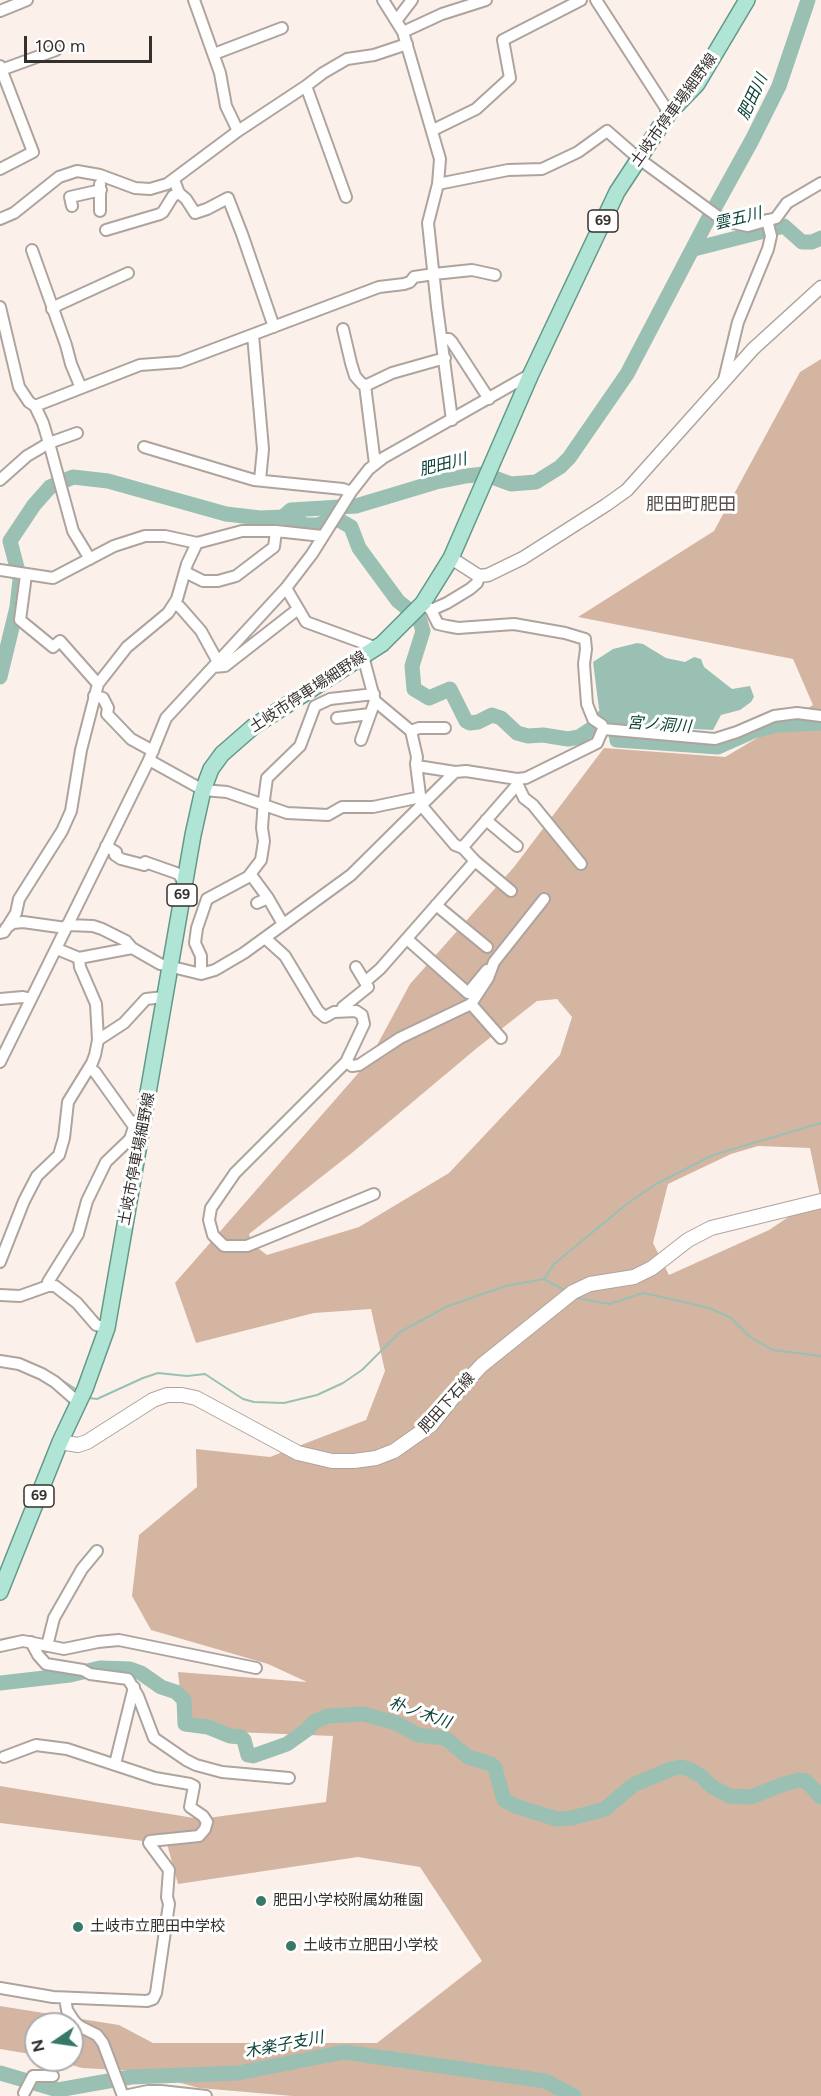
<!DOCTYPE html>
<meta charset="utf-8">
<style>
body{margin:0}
#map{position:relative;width:821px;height:2096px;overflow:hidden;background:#fcf1ea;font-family:Figtree,sans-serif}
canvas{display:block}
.north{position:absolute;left:24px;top:2012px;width:60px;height:60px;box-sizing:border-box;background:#fff;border:2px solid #aeacab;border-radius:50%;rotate:257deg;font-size:16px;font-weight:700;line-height:24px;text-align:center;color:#34302d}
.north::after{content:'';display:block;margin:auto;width:21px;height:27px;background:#387867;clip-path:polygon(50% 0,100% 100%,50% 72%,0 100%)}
.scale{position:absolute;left:24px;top:36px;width:128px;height:27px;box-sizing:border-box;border:3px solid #34302d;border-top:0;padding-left:8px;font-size:18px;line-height:21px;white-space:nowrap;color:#34302d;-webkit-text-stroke:4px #fff;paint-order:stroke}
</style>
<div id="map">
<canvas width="821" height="2096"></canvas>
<div class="north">N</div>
<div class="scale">100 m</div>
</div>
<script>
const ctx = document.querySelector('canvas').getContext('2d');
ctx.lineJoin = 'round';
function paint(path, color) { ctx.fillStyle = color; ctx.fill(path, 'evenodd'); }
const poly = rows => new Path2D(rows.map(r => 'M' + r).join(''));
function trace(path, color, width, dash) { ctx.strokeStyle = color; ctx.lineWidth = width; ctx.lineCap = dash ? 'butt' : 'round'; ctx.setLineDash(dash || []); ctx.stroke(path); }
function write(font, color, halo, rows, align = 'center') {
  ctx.font = font + ' Figtree,"Noto Sans JP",sans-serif'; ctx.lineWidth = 6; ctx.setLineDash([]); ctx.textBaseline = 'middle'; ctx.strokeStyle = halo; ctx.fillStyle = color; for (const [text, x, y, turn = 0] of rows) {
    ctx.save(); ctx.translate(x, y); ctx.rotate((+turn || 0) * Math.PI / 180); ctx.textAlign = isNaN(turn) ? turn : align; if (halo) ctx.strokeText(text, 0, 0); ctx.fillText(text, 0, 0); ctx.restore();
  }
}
const forest = poly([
 [821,359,821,2096,293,2096,199,2088,137,2071,82,2068,54,2060,72,2060,72,2024,36,2024,36,2055,0,2049,0,2006,119,2025,153,2043,377,2043,482,1961,420,1867,358,1857,178,1884,167,1844,0,1823,0,1786,200,1819,326,1802,333,1736,184,1730,178,1672,307,1682,268,1664,151,1630,132,1596,139,1535,197,1487,196,1449,270,1457,366,1420,385,1371,371,1309,314,1313,196,1343,175,1283,368,1062,410,984,514,867,604,748,725,757,813,705,793,659,578,617,714,531,800,372],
 [557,999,572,1017,560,1055,449,1173,359,1227,267,1255,251,1243,249,1234,353,1152,477,1048,537,1001],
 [758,1146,810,1148,820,1196,769,1230,669,1275,653,1243,668,1184,731,1154]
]);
const water = poly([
 [637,643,643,644,666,658,685,662,694,657,701,659,704,667,732,689,750,686,754,697,751,702,740,710,721,715,713,730,614,725,599,709,593,662,613,649]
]);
const stream = poly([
 [544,1279,554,1264,628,1203,656,1184,713,1155,821,1123],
 [576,1298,609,1304,643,1293,684,1302,709,1308,731,1318,750,1337,773,1350,821,1356],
 [54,1375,77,1390],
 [89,1398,97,1399,143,1378,158,1373,187,1376,205,1374,243,1399,254,1402,284,1403,317,1395,343,1383,362,1370,400,1332,448,1306,506,1286,544,1279,566,1291]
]);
const river = poly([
 [694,249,784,226,802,242,812,242,821,238],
 [283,517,306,525,317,525,328,521,339,520,351,527,359,548,398,601,419,618,423,631,412,666,414,689,429,698,450,689,466,721,470,723,478,722,492,715,501,718,517,733,528,736,543,735,568,739,579,737,597,725,606,714,614,721,617,740,718,747,754,731,776,725,821,723],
 [0,677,17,607,20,579,10,541,34,505,50,487,73,477,108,481,226,514,260,518,283,517,291,510,356,506,436,482,466,476,484,474,511,484,536,482,560,467,569,458,627,374,705,225,752,140,779,86,808,0],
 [0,1683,70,1675,100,1668,130,1669,141,1673,161,1687,176,1692,184,1700,185,1724,208,1727,230,1736,241,1737,244,1740,248,1755,253,1756,287,1744,308,1729,314,1722,328,1716,363,1714,396,1723,418,1735,445,1738,468,1757,491,1764,495,1768,504,1800,518,1807,557,1819,572,1818,605,1809,633,1785,671,1769,681,1767,689,1769,701,1776,711,1786,729,1796,751,1797,784,1784,799,1780,806,1781,821,1797],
 [0,2073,58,2090,131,2077,238,2073,344,2052,545,2081,574,2096]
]);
const minor = poly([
 [194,0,220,73,226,106,238,131],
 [383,0,403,32,440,159,438,184,428,223,437,307,452,420],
 [596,0,669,113],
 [0,11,27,0],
 [396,21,412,0],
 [403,32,442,14,486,0],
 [214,54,282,28],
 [0,66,33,152,0,169],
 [1,70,56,50],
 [306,86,346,197],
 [433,130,476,109,510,78,503,40,581,0],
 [174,180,179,193,186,199,195,213,207,209,228,198,242,234,274,327],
 [438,184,508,170,542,169,578,152,607,131,638,158,724,221,748,226,776,218,787,203,821,183],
 [72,206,70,197,101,190],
 [100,211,100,184],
 [0,219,14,213,59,177,77,171,100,175,135,188,150,189,167,184,238,131,306,86,323,73,347,59,374,55,407,44],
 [106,230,160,214,163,212,173,196,179,193],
 [32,250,66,345,71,364,81,388],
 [0,307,19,387,29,402,35,406,43,423,49,443,27,456,0,480],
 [52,309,58,305,128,273],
 [343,329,351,363,355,376,362,384,367,385,392,373,445,358],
 [253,335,263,449,260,480],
 [442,339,449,339,452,342,489,399],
 [724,380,738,322,768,249,771,236,767,220],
 [365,385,375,464],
 [35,406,140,365,180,362,379,287,404,284,410,282,414,277,434,274,472,270,495,275],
 [77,433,49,443,73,531,90,559],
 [144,447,254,480,343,489,351,492],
 [0,570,53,578,114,546,145,536,165,536,197,543,242,531,276,531,322,536],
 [185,572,203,581,218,581,236,576,274,547,276,531],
 [26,575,20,620,53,647,60,641,98,684],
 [286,588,306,622,377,648],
 [423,603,431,610,438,624,447,626,458,628,514,624,565,633,585,639,586,649,584,664,587,704,593,719,602,725,603,729],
 [174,604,180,607,201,631,218,662],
 [431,610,447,603,470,589,477,583,479,576],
 [363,656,375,701,411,731,417,757,416,764,421,803],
 [213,667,225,666,298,609],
 [94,696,103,698,108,708,107,714,131,739,153,751],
 [337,718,370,714],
 [411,731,419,728,445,728],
 [361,740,375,701],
 [149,760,203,790,227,792,287,813,328,815,342,807,373,807,421,797],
 [417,766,455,772],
 [515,779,524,798,533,805,581,864],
 [486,820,517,846],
 [106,846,116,852,115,855,121,859,144,865,145,862,179,874,181,878,185,880],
 [462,848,517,785],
 [475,861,511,891],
 [251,875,268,898],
 [257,903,268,898,283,924],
 [436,905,487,947],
 [67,925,93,926,102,929,126,941,132,948],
 [6,928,13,923,23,922,66,928],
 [0,933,4,932,16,913,19,899,62,831,71,811,81,750,98,684,127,647,168,613,177,599,187,564,197,543],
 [265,938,285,956,318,1011,325,1017,334,1012,356,1011,362,1015,364,1024,346,1062,235,1173,211,1208,209,1220,213,1235,224,1246,247,1246,374,1194],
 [407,939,468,993,487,970],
 [57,949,79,958,132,948,160,964,201,974,215,970,244,953,351,875,455,772,466,771,517,779,526,778,597,743,603,729,715,739,737,732,774,716,797,713,821,716],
 [201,974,201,956,195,943,197,928,207,899,248,877,261,860,264,841,262,828,264,800,267,778,300,746,315,706,330,699,374,694],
 [366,981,380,969,475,861,463,848,455,845,421,805],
 [0,999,23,997,31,999],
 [471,1004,488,978,494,962,544,899],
 [341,1011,343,1007,368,987,356,967],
 [98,1040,124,1023,146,999,164,997],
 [0,1062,149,760,166,718,286,588,312,554,351,492,369,469,383,458,531,374],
 [346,1062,352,1066,359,1065,400,1038,471,1004,501,1038],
 [89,1068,95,1072,135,1128],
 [0,1262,24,1201,37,1176,59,1155,64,1138,68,1102,92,1063,95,1055,98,1040,96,1004,80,967,79,958],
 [48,1286,48,1282,78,1234,87,1201,106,1162,130,1139,136,1121],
 [0,1295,20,1296,48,1286,55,1286,77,1303,96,1325,107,1328],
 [0,1361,19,1364,42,1374,55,1382,79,1403],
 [31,1642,38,1655,46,1664,83,1670,90,1674,128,1679,138,1696,154,1738,186,1760,196,1765,222,1772,289,1778],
 [0,1646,23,1641,64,1649,98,1642,119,1640,256,1668],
 [47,1646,54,1618,82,1569,97,1551],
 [115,1764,134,1687],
 [0,1988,53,1997,147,2001,153,1999,156,1993,169,1904,167,1897,169,1870,149,1843,150,1841,199,1836,205,1829,207,1822,203,1816,190,1807,194,1786,190,1784,155,1778,67,1749,36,1745,4,1757],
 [65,1998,67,2010,74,2021,79,2026,97,2035,103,2043,123,2096],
 [24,2093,33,2076,53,2076],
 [124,2096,148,2091,161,2091,206,2096]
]);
const tertiary = poly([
 [451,558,479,576,488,575,523,558,606,505,627,490,753,349,821,287]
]);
const secondary = poly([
 [60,1442,78,1445,87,1442,153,1400,167,1395,182,1395,196,1398,298,1453,332,1461,354,1461,376,1458,394,1451,431,1425,463,1385,482,1365,573,1292,590,1284,634,1277,652,1268,688,1240,711,1228,821,1201]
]);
const primary = poly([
 [0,1592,60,1442,85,1389,107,1328,193,835,203,790,211,769,222,754,254,726,382,644,423,603,451,558,531,374,617,192,669,113,697,84,747,0]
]);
const markers = [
 [261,1901,6,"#387867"],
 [78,1927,6,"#387867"],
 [291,1946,6,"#387867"]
];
const shields = [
 [603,221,30],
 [182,895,30],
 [39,1496,30]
];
const shieldNames = [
 ["69",603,221],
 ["69",182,895],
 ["69",39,1496]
];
const streetNames = [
 ["土岐市停車場細野線",674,110,-54],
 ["土岐市停車場細野線",308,692,-33],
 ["土岐市停車場細野線",137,1159,-79],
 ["肥田下石線",447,1403,-48]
];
const poiNames = [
 ["肥田小学校附属幼稚園",273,1901],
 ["土岐市立肥田中学校",90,1927],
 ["土岐市立肥田小学校",303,1946]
];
const waterNames = [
 ["肥田川",753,97,-65],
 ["雲五川",738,219,-14],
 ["肥田川",443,465,-14],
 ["宮ノ洞川",659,725,4],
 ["朴ノ木川",420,1713,19],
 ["木楽子支川",284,2045,-11]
];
const quarterNames = [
 ["肥田町肥田",691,505]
];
paint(forest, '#d4b5a2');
paint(water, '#99c0b3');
trace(stream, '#99c0b3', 2);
trace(river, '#99c0b3', 15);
trace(minor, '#aea49e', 14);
trace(tertiary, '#aea49e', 15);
trace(secondary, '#aea49e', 16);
trace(primary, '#629988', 18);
trace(minor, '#fff', 10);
trace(tertiary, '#fff', 12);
trace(secondary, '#fff', 14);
trace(primary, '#b0e4d5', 15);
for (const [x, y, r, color] of markers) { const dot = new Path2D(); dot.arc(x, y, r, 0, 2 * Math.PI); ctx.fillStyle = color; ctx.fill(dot); trace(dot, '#fff', 2); }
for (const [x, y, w] of shields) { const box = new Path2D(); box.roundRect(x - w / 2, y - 11, w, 22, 4.5); ctx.fillStyle = '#fff'; ctx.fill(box); trace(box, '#34302d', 1.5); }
write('bold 14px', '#34302d', null, shieldNames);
write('15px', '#34302d', '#fff', streetNames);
write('15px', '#34302d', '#fff', poiNames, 'left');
write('italic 16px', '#0a4235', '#fff', waterNames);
write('18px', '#584f4a', '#fff', quarterNames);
</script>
